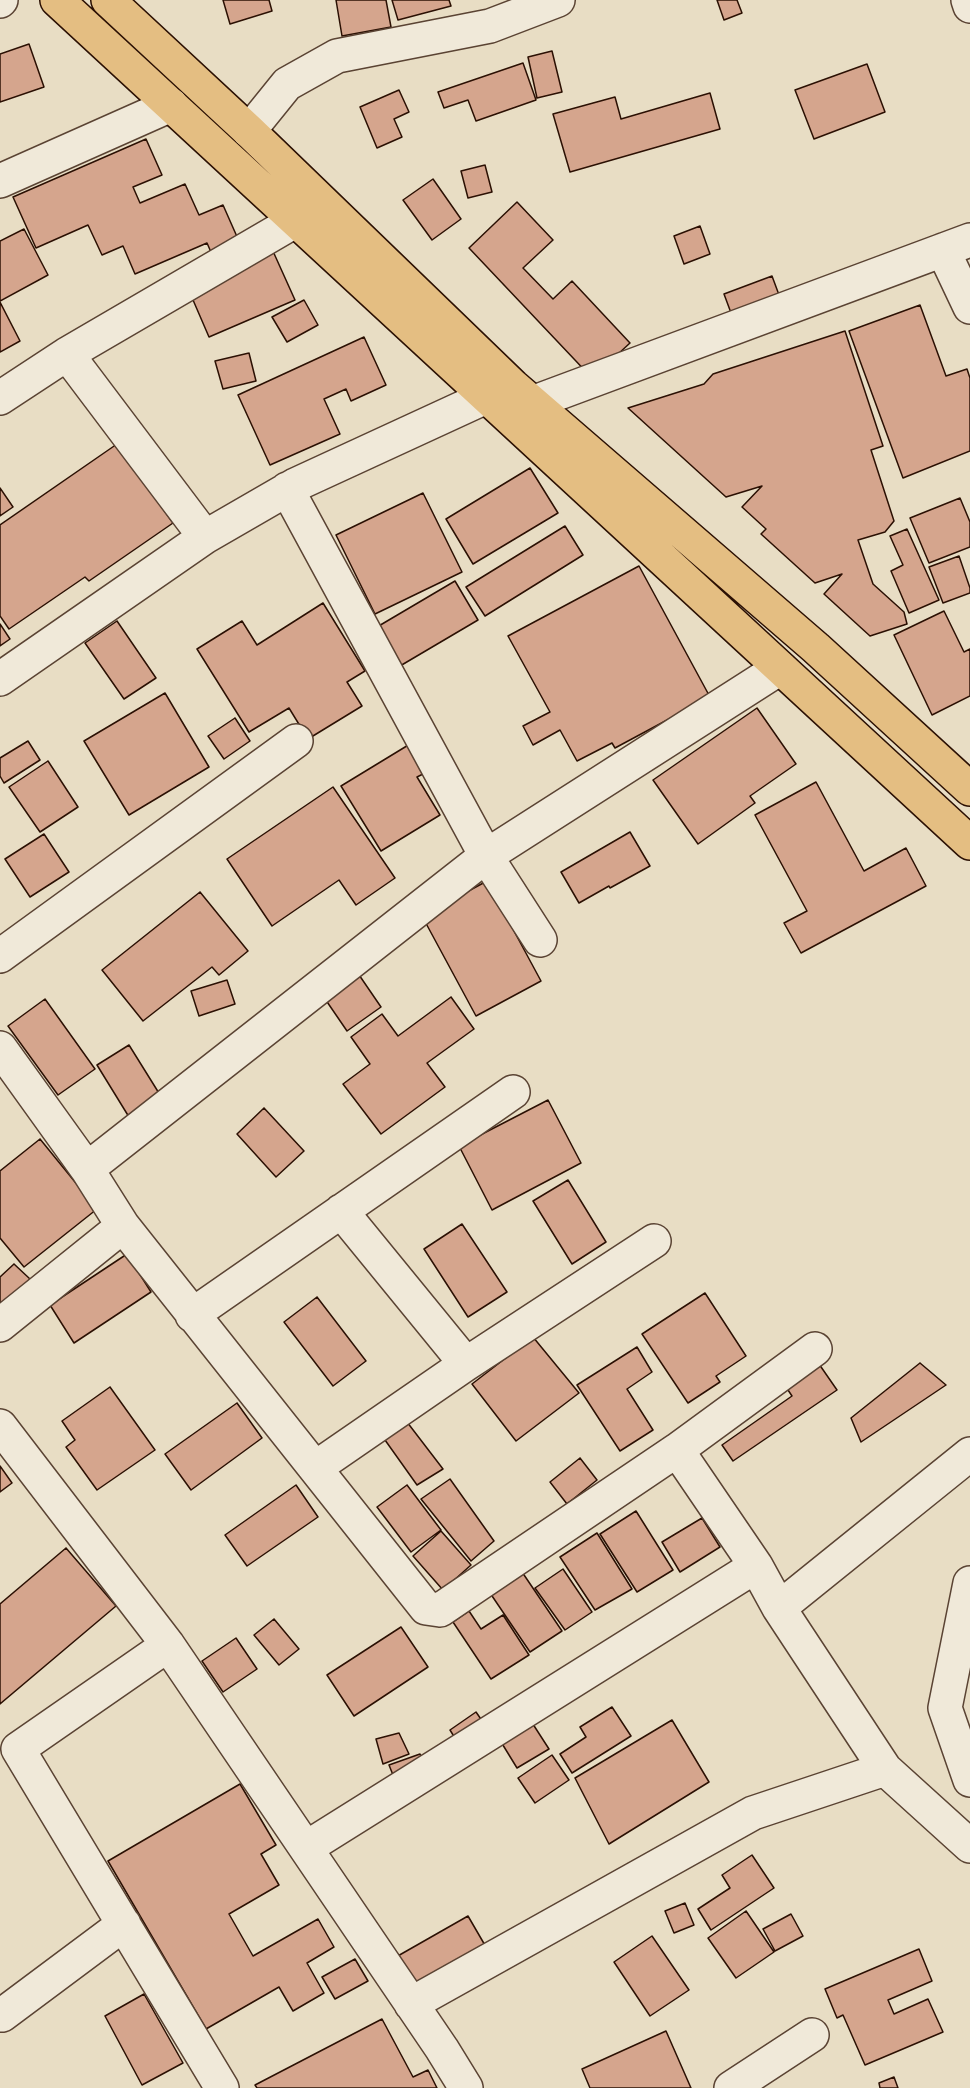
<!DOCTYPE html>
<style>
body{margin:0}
canvas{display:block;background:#e8ddc4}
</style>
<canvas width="970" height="2088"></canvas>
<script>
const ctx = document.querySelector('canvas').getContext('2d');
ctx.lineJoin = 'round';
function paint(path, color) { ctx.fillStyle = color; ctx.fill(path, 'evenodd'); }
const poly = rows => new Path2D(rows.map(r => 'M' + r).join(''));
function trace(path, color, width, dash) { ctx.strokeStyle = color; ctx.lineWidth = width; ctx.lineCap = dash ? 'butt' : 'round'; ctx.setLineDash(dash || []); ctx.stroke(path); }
const building = poly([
 [223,0,269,0,272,11,230,24,223,0],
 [336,0,386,0,391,27,342,36,336,0],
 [392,0,449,0,451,6,398,20,392,0],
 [717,0,737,0,742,13,724,20,717,0],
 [29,44,44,87,0,102,0,54,29,44],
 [552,51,562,92,537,98,528,57,552,51],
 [523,63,536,100,476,121,468,100,444,108,438,92,523,63],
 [867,64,885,112,814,139,795,90,867,64],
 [399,90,409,112,394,119,402,137,377,148,360,107,399,90],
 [710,93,720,129,570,172,553,114,615,97,621,119,710,93],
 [146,139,162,175,133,187,140,203,185,184,199,215,223,205,242,248,214,259,207,243,135,274,123,246,102,255,88,225,36,248,13,197,146,139],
 [485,165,492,192,468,198,461,171,485,165],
 [433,179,461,219,432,240,403,200,433,179],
 [517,202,553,240,523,268,553,299,572,281,630,343,592,378,469,248,517,202],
 [700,226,710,254,684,264,674,236,700,226],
 [24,229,48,275,0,301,0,241,24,229],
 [272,249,295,300,209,337,190,293,239,273,236,265,272,249],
 [772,276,782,303,734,321,724,294,772,276],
 [304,300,318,325,287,342,272,317,304,300],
 [0,302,20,341,0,352,0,302],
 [920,305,946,376,967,369,970,378,970,451,903,478,849,331,920,305],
 [845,331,883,446,871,450,894,521,885,532,858,540,873,584,904,612,907,624,870,636,824,594,842,574,815,583,761,534,766,529,742,507,762,486,726,497,628,408,704,384,713,374,845,331],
 [364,337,386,385,351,401,346,389,324,399,340,434,270,465,238,395,364,337],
 [249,353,256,381,223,389,215,361,249,353],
 [117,444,173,523,89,581,85,577,9,629,0,616,0,525,117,444],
 [530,468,558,513,473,564,446,519,530,468],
 [0,488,13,507,0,516,0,488],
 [423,493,462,572,375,614,336,535,423,493],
 [960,498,970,522,970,547,929,563,910,518,960,498],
 [565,526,583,555,485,616,466,587,565,526],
 [907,529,939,600,909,613,891,571,903,565,890,536,907,529],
 [959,556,970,588,970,593,943,603,929,567,959,556],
 [639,566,710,697,615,748,612,743,577,761,560,730,533,745,523,726,550,712,508,636,639,566],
 [455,581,478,620,400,666,377,627,455,581],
 [323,603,365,671,347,682,362,706,308,739,289,708,249,732,197,649,242,621,257,645,323,603],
 [944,611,964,652,970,649,970,696,932,715,894,635,944,611],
 [117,621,156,678,124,699,85,643,117,621],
 [0,624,10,639,0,646,0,624],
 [165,693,209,767,129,815,84,741,165,693],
 [757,708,796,764,750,796,755,803,698,844,653,780,757,708],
 [235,718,250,741,224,759,208,736,235,718],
 [28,741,40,760,4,783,0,776,0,758,28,741],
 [410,744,427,772,417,777,440,815,381,851,341,786,410,744],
 [48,761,78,807,40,832,9,787,48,761],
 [816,782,864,871,906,848,926,886,801,953,784,923,807,911,755,815,816,782],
 [333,787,395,878,356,905,339,880,272,926,227,859,333,787],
 [630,832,650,866,610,888,609,886,579,903,561,872,630,832],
 [44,834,69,872,30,897,5,859,44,834],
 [487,881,541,981,476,1016,422,916,487,881],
 [200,892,248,951,219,975,212,967,143,1021,102,970,200,892],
 [355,969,381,1007,347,1031,321,993,355,969],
 [227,980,235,1004,199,1016,191,991,227,980],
 [451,997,474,1029,427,1063,445,1087,381,1134,343,1084,370,1064,351,1037,382,1014,398,1036,451,997],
 [45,999,95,1069,58,1095,8,1026,45,999],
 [129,1045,162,1098,129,1117,97,1065,129,1045],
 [548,1100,581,1163,492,1210,459,1146,548,1100],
 [264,1108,304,1151,276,1177,237,1134,264,1108],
 [40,1139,97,1209,24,1267,0,1238,0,1171,40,1139],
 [568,1180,606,1242,572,1264,533,1201,568,1180],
 [462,1224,507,1292,468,1317,424,1249,462,1224],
 [127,1254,151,1292,74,1343,50,1305,127,1254],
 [14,1264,30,1279,0,1309,0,1277,14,1264],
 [705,1293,746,1356,716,1376,720,1382,688,1403,642,1334,705,1293],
 [317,1297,366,1361,333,1386,284,1322,317,1297],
 [533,1337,579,1393,516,1441,472,1384,533,1337],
 [637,1347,652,1372,627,1389,653,1430,620,1451,577,1385,637,1347],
 [920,1363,946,1385,861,1442,851,1418,920,1363],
 [819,1364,837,1390,733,1461,722,1445,792,1396,786,1387,819,1364],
 [110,1387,155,1450,97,1490,66,1447,75,1440,62,1421,110,1387],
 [237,1403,262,1438,191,1490,165,1454,237,1403],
 [407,1422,443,1469,417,1485,385,1440,407,1422],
 [580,1458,597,1480,567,1504,550,1482,580,1458],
 [0,1466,12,1483,0,1492,0,1466],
 [450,1479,494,1541,471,1561,421,1499,450,1479],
 [296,1485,318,1517,247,1566,225,1535,296,1485],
 [407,1485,441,1530,411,1552,377,1507,407,1485],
 [636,1511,673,1570,637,1592,600,1534,636,1511],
 [702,1518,720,1547,680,1572,662,1542,702,1518],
 [441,1531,471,1565,443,1590,413,1556,441,1531],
 [597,1533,632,1589,595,1610,560,1557,597,1533],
 [66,1548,116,1606,0,1704,0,1604,66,1548],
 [520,1569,562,1631,530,1652,488,1590,520,1569],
 [563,1569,592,1612,565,1630,535,1588,563,1569],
 [469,1611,481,1629,503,1615,529,1655,491,1679,453,1622,469,1611],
 [274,1619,299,1649,279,1665,254,1635,274,1619],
 [401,1627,428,1667,354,1716,327,1675,401,1627],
 [236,1638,257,1669,223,1692,202,1661,236,1638],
 [612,1707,631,1736,572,1773,560,1754,586,1737,580,1727,612,1707],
 [476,1712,485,1725,458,1743,450,1730,476,1712],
 [529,1718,549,1749,517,1768,498,1737,529,1718],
 [672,1720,709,1782,609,1844,575,1778,672,1720],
 [399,1733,409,1754,383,1764,376,1739,399,1733],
 [420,1754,426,1769,397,1785,389,1765,420,1754],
 [552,1755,569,1780,535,1803,518,1778,552,1755],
 [240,1784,276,1845,261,1854,279,1885,229,1914,253,1956,318,1919,334,1947,307,1963,324,1993,293,2011,279,1987,206,2029,108,1861,240,1784],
 [752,1855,774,1888,711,1930,698,1909,730,1888,722,1875,752,1855],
 [685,1903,694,1925,674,1933,665,1911,685,1903],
 [746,1911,774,1952,736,1978,708,1938,746,1911],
 [791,1914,803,1936,775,1951,763,1929,791,1914],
 [468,1916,486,1947,414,1988,396,1957,468,1916],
 [652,1936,689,1990,650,2016,614,1962,652,1936],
 [919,1949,932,1981,888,2000,894,2014,928,1999,943,2032,865,2065,843,2015,837,2018,825,1989,919,1949],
 [355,1959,368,1981,335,1999,322,1977,355,1959],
 [144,1994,183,2063,142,2085,105,2016,144,1994],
 [382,2019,413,2077,428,2070,437,2088,257,2088,255,2085,382,2019],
 [666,2031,691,2088,590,2088,582,2069,666,2031],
 [894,2077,898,2088,880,2088,879,2083,894,2077]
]);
const minor = poly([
 [968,0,970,6],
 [0,1,1,0],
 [249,131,287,84,337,56,490,26,558,0],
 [0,181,171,105],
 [943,250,970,307],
 [67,354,205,537],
 [0,398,67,354,295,221],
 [532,403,970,240],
 [287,489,486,856,780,668],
 [0,679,205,537,295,485,486,397],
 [0,956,296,741],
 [0,1048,87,1169,123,1226,426,1608,440,1610,471,1589,677,1450,815,1349],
 [87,1169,486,856,540,940],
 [341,1211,466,1364],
 [192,1315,513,1092],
 [0,1325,123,1226],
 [0,1426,168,1645,442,2049,466,2088],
 [315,1468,466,1364,654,1241],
 [756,1566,779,1608,970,1454],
 [970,1583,945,1708,970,1780],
 [779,1608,885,1769,970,1846],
 [168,1645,18,1749,222,2088],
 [306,1848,756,1566,677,1450],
 [411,2004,753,1813,885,1769],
 [2,2015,124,1924],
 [731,2088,812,2035]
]);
const major = poly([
 [57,0,970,843],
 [108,0,249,131,513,386,816,648,970,789]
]);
paint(building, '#d5a58d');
trace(building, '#2b1003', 1.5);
trace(minor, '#5a4333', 36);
trace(major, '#2b1003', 36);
trace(minor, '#f0e9d9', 33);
trace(major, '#e4be82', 33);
</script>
